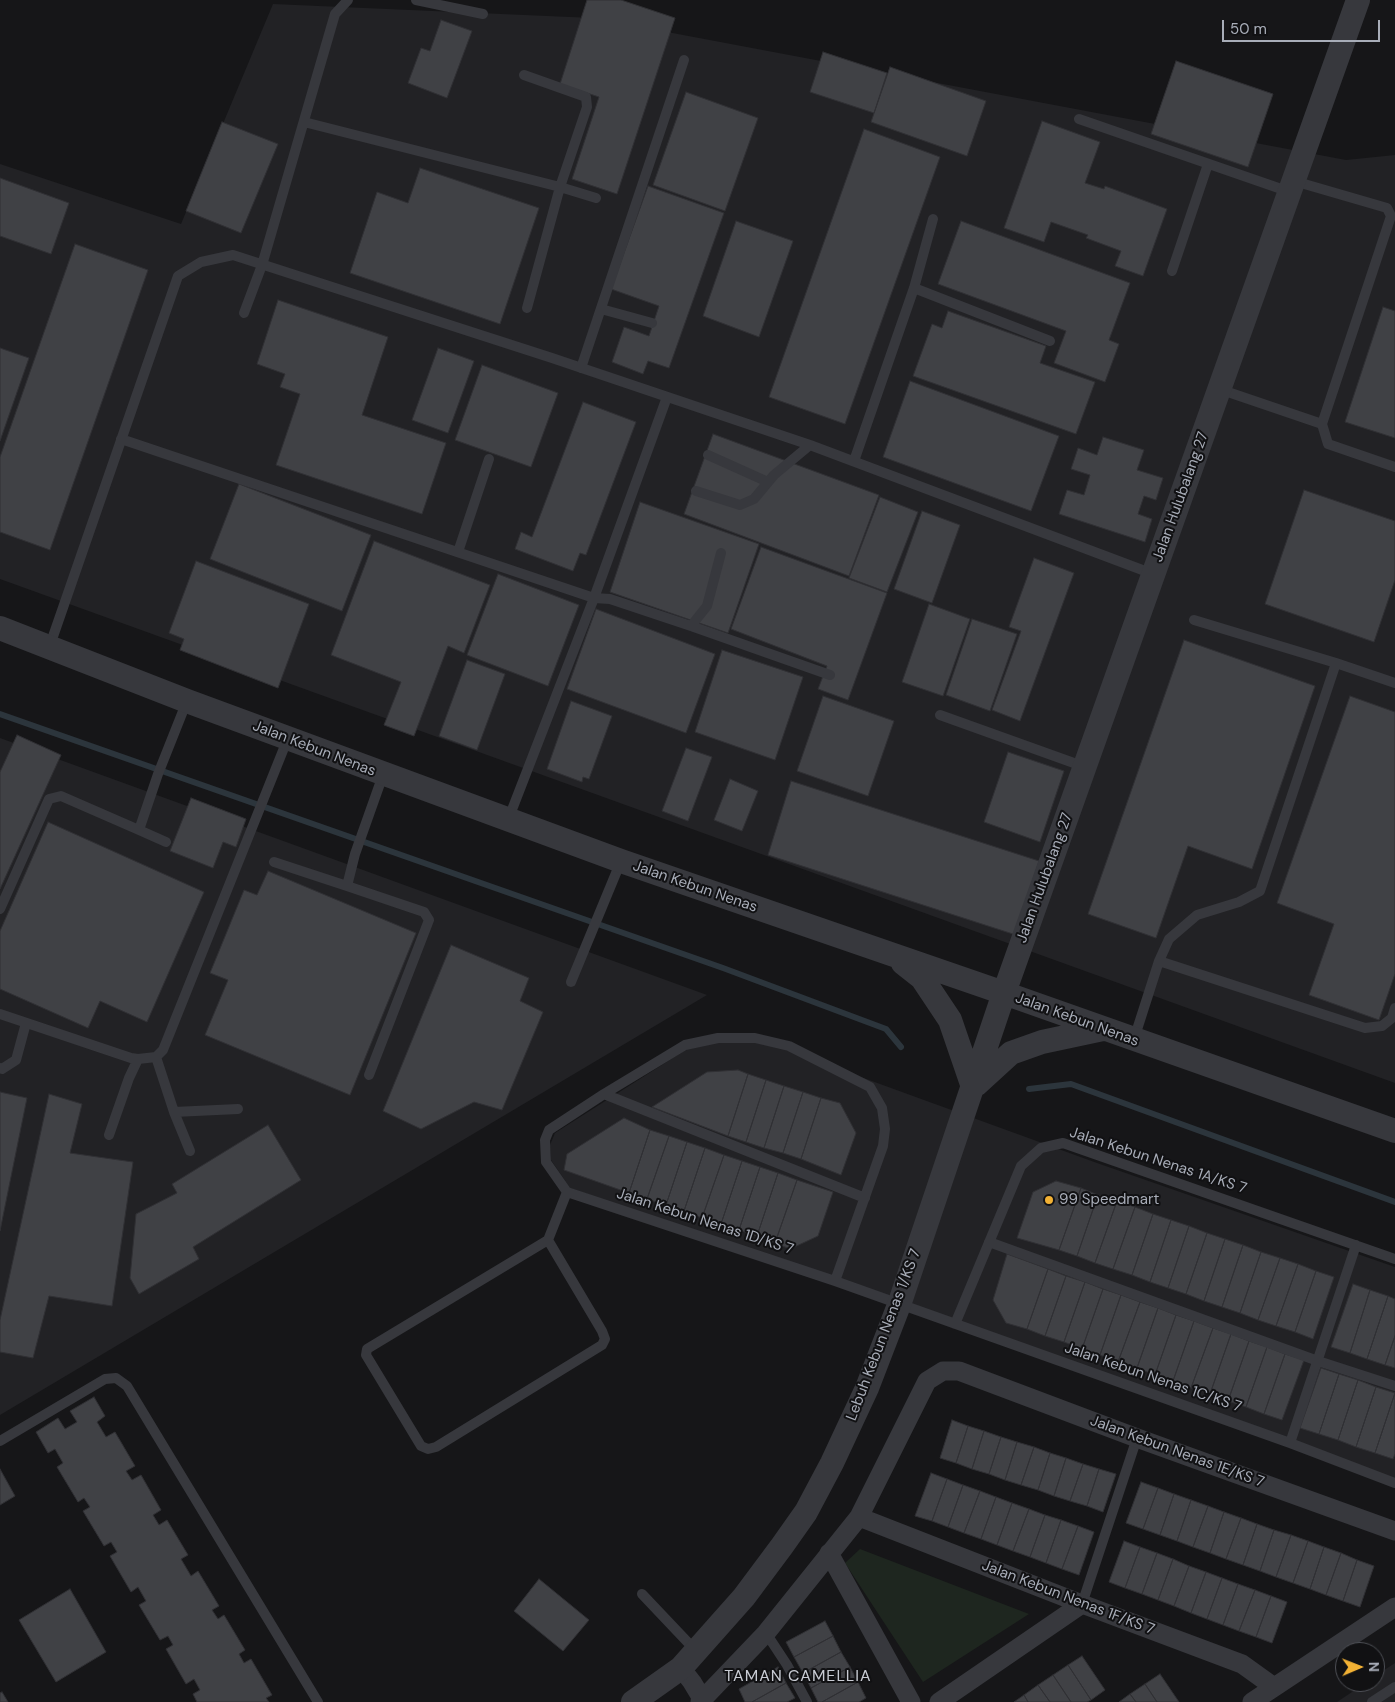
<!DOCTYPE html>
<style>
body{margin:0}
#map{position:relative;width:1395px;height:1702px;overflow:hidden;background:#161618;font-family:"DM Sans",sans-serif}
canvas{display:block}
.north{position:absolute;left:1335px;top:1642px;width:50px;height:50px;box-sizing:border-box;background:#111113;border:1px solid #4d4f55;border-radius:50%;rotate:89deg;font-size:14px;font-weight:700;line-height:20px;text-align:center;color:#a8adb8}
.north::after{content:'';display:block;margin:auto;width:18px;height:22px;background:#f2b134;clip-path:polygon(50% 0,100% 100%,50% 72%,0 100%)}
.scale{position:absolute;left:1222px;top:20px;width:158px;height:22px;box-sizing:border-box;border:2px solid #a8adb8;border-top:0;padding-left:6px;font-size:15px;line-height:18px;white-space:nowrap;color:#a8adb8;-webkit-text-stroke:4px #111113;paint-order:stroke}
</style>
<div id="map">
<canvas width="1395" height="1702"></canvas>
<div class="north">N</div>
<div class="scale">50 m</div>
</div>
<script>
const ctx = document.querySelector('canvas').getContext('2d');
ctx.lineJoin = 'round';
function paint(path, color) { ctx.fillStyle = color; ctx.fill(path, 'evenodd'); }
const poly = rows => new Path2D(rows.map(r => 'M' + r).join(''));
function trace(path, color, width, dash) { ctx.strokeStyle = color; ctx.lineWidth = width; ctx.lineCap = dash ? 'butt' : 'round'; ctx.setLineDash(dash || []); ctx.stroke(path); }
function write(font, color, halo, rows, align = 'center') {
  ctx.font = font + ' "DM Sans",sans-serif'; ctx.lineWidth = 4; ctx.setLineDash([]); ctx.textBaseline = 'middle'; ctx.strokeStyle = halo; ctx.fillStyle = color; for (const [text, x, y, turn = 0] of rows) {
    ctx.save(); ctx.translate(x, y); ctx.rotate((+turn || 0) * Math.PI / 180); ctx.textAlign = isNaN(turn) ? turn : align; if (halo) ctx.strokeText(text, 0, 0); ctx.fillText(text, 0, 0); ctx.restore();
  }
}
const built = poly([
 [273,4,593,18,1346,160,1395,155,1395,1083,0,579,0,164,181,224],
 [0,738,707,995,0,1415],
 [722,1041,755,1042,784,1049,1097,1163,1395,1267,1395,1480,570,1188,551,1160,550,1145,555,1133,687,1049],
 [1395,1663,1395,1702,1337,1702,1367,1682,1375,1682,1375,1676]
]);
const green = poly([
 [860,1549,1029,1614,923,1682,845,1563]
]);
const stream = poly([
 [0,714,723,968,886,1029,901,1047],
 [1029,1089,1071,1084,1395,1202]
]);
const building = poly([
 [587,0,621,0,675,18,617,194,572,179,599,97,560,84,587,0],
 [441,20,472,31,447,98,408,83,421,48,430,51,441,20],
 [823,52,887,73,874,113,810,92,823,52],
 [1176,61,1273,94,1248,167,1151,134,1176,61],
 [890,67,986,101,967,156,871,122,890,67],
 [686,92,758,118,725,211,653,185,686,92],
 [1042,121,1100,142,1085,183,1104,189,1105,186,1167,209,1143,276,1115,266,1121,251,1086,238,1088,235,1051,222,1044,242,1004,228,1042,121],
 [222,122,278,144,241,233,186,211,222,122],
 [864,129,940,157,845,424,769,397,864,129],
 [420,168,539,208,500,324,350,273,377,192,408,203,420,168],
 [0,178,69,203,51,254,0,236,0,178],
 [648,186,724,213,669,368,648,361,643,374,612,362,624,327,649,336,659,306,611,289,648,186],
 [736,221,793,241,759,337,703,316,736,221],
 [961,221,1130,283,1109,340,1119,344,1105,382,1054,363,1066,331,938,284,961,221],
 [75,244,148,270,50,550,0,532,0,457,75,244],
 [278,300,388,337,362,415,446,443,422,514,276,465,300,394,280,387,285,374,257,364,278,300],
 [1383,307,1395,311,1395,438,1345,422,1383,307],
 [948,311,1046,346,1040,363,1095,382,1076,434,913,376,932,324,942,328,948,311],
 [0,348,29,358,0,441,0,348],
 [438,348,474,361,448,433,412,420,438,348],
 [482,365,558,393,531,467,455,440,482,365],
 [910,381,1059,436,1031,511,883,457,910,381],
 [583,402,636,422,586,555,580,553,573,571,515,549,521,532,532,537,583,402],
 [713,434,879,495,849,576,684,514,713,434],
 [1103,437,1144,450,1137,470,1163,478,1156,500,1144,496,1138,514,1152,519,1145,542,1059,514,1067,490,1084,495,1090,475,1071,469,1078,448,1097,455,1103,437],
 [239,484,371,535,342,611,210,559,239,484],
 [1304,490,1395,521,1395,580,1374,642,1265,604,1304,490],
 [880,497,918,512,887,592,849,578,880,497],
 [640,502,759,544,728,633,610,592,640,502],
 [922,511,960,525,932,603,894,589,922,511],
 [374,541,490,585,464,653,448,646,414,736,384,725,401,682,331,655,374,541],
 [761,547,887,593,848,700,818,689,827,666,731,629,761,547],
 [1034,558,1074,573,1020,721,992,710,1021,631,1009,627,1034,558],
 [196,561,309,604,278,688,180,650,184,639,169,633,196,561],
 [498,574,579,605,548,686,467,655,498,574],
 [929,604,970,619,943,696,902,682,929,604],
 [596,609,715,654,686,733,567,689,596,609],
 [972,619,1017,634,990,711,946,695,972,619],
 [1184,640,1315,686,1252,869,1188,846,1156,938,1088,914,1184,640],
 [722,650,803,677,775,760,695,732,722,650],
 [467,660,505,674,477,750,439,736,467,660],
 [823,696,894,721,868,796,797,771,823,696],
 [1350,696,1395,712,1395,974,1379,1020,1309,995,1334,924,1277,903,1350,696],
 [571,701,612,716,589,779,583,777,582,782,547,769,571,701],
 [17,735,61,755,0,889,0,772,17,735],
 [686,748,712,757,688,821,662,811,686,748],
 [1008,752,1064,771,1040,842,984,822,1008,752],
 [730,779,758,791,742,831,714,820,730,779],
 [791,781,1039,861,1016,935,768,855,791,781],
 [191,798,246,819,236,847,223,842,213,868,170,851,191,798],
 [48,822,204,892,147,1022,100,1001,88,1028,0,989,0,931,48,822],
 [268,871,416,933,350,1095,205,1035,228,980,210,973,244,890,257,895,268,871],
 [451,945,529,978,520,1001,543,1012,502,1110,474,1102,421,1129,383,1111,451,945],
 [738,1070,748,1074,728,1136,652,1107,707,1072,738,1070],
 [748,1074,766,1080,746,1142,728,1136,748,1074],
 [766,1080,784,1086,764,1148,746,1142,766,1080],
 [784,1086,803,1092,783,1153,764,1148,784,1086],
 [0,1092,27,1098,0,1231,0,1092],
 [803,1092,821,1098,801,1159,783,1153,803,1092],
 [49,1094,82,1104,70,1153,133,1162,112,1306,49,1296,33,1358,0,1352,0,1320,49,1094],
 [821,1098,840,1103,856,1133,841,1175,801,1159,821,1098],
 [624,1118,650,1130,629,1193,564,1170,567,1154,624,1118],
 [268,1125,301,1180,193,1247,199,1259,139,1294,130,1278,136,1214,177,1193,172,1184,268,1125],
 [650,1130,669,1136,647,1199,629,1193,650,1130],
 [669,1136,687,1142,666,1205,647,1199,669,1136],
 [687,1142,705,1148,684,1211,666,1205,687,1142],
 [705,1148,724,1155,702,1218,684,1211,705,1148],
 [724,1155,742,1161,721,1224,702,1218,724,1155],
 [742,1161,760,1167,739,1230,721,1224,742,1161],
 [760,1167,778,1173,757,1236,739,1230,760,1167],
 [778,1173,797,1180,775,1243,757,1236,778,1173],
 [797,1180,833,1192,818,1236,790,1249,775,1243,797,1180],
 [1056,1181,1081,1188,1059,1250,1017,1238,1033,1192,1056,1181],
 [1081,1188,1098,1195,1077,1256,1059,1250,1081,1188],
 [1098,1195,1117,1201,1095,1263,1077,1256,1098,1195],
 [1117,1201,1135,1207,1113,1269,1095,1263,1117,1201],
 [1135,1207,1153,1214,1132,1275,1113,1269,1135,1207],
 [1153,1214,1171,1220,1150,1282,1132,1275,1153,1214],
 [1171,1220,1189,1226,1168,1288,1150,1282,1171,1220],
 [1189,1226,1207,1233,1186,1294,1168,1288,1189,1226],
 [1207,1233,1225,1239,1204,1301,1186,1294,1207,1233],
 [1225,1239,1243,1245,1222,1307,1204,1301,1225,1239],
 [1243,1245,1261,1252,1240,1313,1222,1307,1243,1245],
 [1261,1252,1280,1258,1258,1320,1240,1313,1261,1252],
 [1007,1254,1048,1269,1027,1329,1006,1323,993,1300,1007,1254],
 [1280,1258,1298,1264,1276,1326,1258,1320,1280,1258],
 [1298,1264,1316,1271,1295,1332,1276,1326,1298,1264],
 [1048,1269,1066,1276,1045,1336,1027,1329,1048,1269],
 [1316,1271,1334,1277,1313,1339,1295,1332,1316,1271],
 [1066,1276,1085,1282,1064,1342,1045,1336,1066,1276],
 [1085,1282,1103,1289,1082,1349,1064,1342,1085,1282],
 [1353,1284,1370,1290,1350,1353,1331,1347,1353,1284],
 [1103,1289,1121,1295,1100,1355,1082,1349,1103,1289],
 [1370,1290,1388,1296,1367,1359,1350,1353,1370,1290],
 [1121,1295,1140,1302,1118,1362,1100,1355,1121,1295],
 [1388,1296,1395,1299,1395,1336,1385,1365,1367,1359,1388,1296],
 [1140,1302,1158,1308,1137,1368,1118,1362,1140,1302],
 [1158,1308,1176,1315,1155,1375,1137,1368,1158,1308],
 [1176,1315,1194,1321,1173,1381,1155,1375,1176,1315],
 [1194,1321,1213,1328,1191,1388,1173,1381,1194,1321],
 [1213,1328,1231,1334,1210,1394,1191,1388,1213,1328],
 [1231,1334,1249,1341,1228,1401,1210,1394,1231,1334],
 [1395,1336,1395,1368,1385,1365,1395,1336],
 [1249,1341,1267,1347,1246,1407,1228,1401,1249,1341],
 [1267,1347,1285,1354,1264,1414,1246,1407,1267,1347],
 [1285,1354,1304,1360,1282,1420,1264,1414,1285,1354],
 [1321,1368,1339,1374,1319,1434,1300,1428,1321,1368],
 [1339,1374,1358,1380,1338,1440,1319,1434,1339,1374],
 [1358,1380,1376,1387,1356,1447,1338,1440,1358,1380],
 [1376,1387,1395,1393,1375,1453,1356,1447,1376,1387],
 [1395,1393,1395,1454,1393,1459,1375,1453,1395,1393],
 [94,1397,105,1416,97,1422,106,1437,115,1432,135,1466,126,1471,132,1480,141,1475,161,1510,153,1515,159,1525,167,1520,188,1555,181,1559,191,1576,198,1571,219,1606,212,1610,218,1619,224,1615,245,1650,239,1654,244,1663,251,1659,272,1695,266,1698,269,1702,197,1702,193,1694,200,1690,194,1679,186,1684,166,1649,173,1645,168,1636,160,1640,139,1605,146,1601,138,1587,131,1592,110,1556,117,1552,111,1542,104,1546,83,1511,90,1507,84,1498,78,1502,57,1467,63,1463,55,1449,48,1453,36,1432,58,1418,65,1429,77,1422,70,1411,94,1397],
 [952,1420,968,1426,956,1463,940,1458,952,1420],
 [968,1426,984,1431,972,1469,956,1463,968,1426],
 [984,1431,1001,1437,989,1474,972,1469,984,1431],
 [1001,1437,1017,1442,1005,1480,989,1474,1001,1437],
 [1017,1442,1034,1447,1021,1485,1005,1480,1017,1442],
 [1034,1447,1050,1453,1038,1490,1021,1485,1034,1447],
 [1050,1453,1066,1458,1054,1496,1038,1490,1050,1453],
 [1066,1458,1083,1464,1070,1501,1054,1496,1066,1458],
 [1083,1464,1099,1469,1087,1506,1070,1501,1083,1464],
 [0,1469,15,1496,0,1505,0,1469],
 [1099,1469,1116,1474,1103,1512,1087,1506,1099,1469],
 [931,1473,947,1479,932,1521,915,1516,931,1473],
 [947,1479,963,1485,948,1527,932,1521,947,1479],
 [1141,1482,1158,1488,1143,1529,1126,1523,1141,1482],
 [963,1485,980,1491,964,1533,948,1527,963,1485],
 [1158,1488,1174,1494,1160,1535,1143,1529,1158,1488],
 [980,1491,996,1497,981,1539,964,1533,980,1491],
 [1174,1494,1191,1500,1177,1541,1160,1535,1174,1494],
 [996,1497,1012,1503,997,1545,981,1539,996,1497],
 [1191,1500,1208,1506,1193,1547,1177,1541,1191,1500],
 [1012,1503,1029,1509,1013,1551,997,1545,1012,1503],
 [1208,1506,1224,1512,1210,1553,1193,1547,1208,1506],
 [1029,1509,1045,1515,1030,1557,1013,1551,1029,1509],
 [1224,1512,1241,1518,1226,1559,1210,1553,1224,1512],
 [1045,1515,1061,1520,1046,1563,1030,1557,1045,1515],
 [1241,1518,1257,1524,1243,1565,1226,1559,1241,1518],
 [1061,1520,1078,1526,1062,1569,1046,1563,1061,1520],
 [1257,1524,1274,1530,1260,1571,1243,1565,1257,1524],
 [1078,1526,1094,1532,1079,1575,1062,1569,1078,1526],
 [1274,1530,1291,1535,1276,1577,1260,1571,1274,1530],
 [1291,1535,1308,1541,1293,1583,1276,1577,1291,1535],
 [1124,1541,1140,1547,1125,1588,1109,1582,1124,1541],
 [1308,1541,1324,1547,1310,1589,1293,1583,1308,1541],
 [1140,1547,1157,1553,1142,1594,1125,1588,1140,1547],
 [1324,1547,1341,1553,1326,1595,1310,1589,1324,1547],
 [1157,1553,1173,1559,1158,1600,1142,1594,1157,1553],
 [1341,1553,1357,1560,1343,1601,1326,1595,1341,1553],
 [1173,1559,1189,1566,1174,1606,1158,1600,1173,1559],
 [1357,1560,1374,1566,1360,1607,1343,1601,1357,1560],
 [1189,1566,1206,1572,1191,1613,1174,1606,1189,1566],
 [1206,1572,1222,1578,1207,1619,1191,1613,1206,1572],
 [1222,1578,1238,1584,1223,1625,1207,1619,1222,1578],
 [539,1579,589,1620,563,1651,514,1611,539,1579],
 [1238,1584,1255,1590,1239,1631,1223,1625,1238,1584],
 [70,1589,106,1652,56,1682,19,1620,70,1589],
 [1255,1590,1271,1596,1256,1637,1239,1631,1255,1590],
 [1271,1596,1287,1602,1272,1643,1256,1637,1271,1596],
 [825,1621,833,1636,794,1657,786,1642,825,1621],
 [833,1636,841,1652,803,1673,794,1657,833,1636],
 [841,1652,850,1667,811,1688,803,1673,841,1652],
 [1082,1656,1105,1690,1091,1700,1068,1665,1082,1656],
 [1068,1665,1091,1700,1087,1702,1071,1702,1053,1675,1068,1665],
 [778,1667,786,1683,752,1702,745,1702,739,1689,778,1667],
 [850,1667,858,1682,822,1702,818,1702,811,1688,850,1667],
 [1160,1674,1179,1702,1157,1702,1145,1684,1160,1674],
 [1053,1675,1071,1702,1050,1702,1038,1685,1053,1675],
 [858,1682,866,1698,859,1702,822,1702,858,1682],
 [786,1683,795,1698,787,1702,752,1702,786,1683],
 [1145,1684,1157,1702,1136,1702,1130,1694,1145,1684],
 [1038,1685,1050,1702,1028,1702,1024,1695,1038,1685],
 [2,1692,8,1702,0,1702,0,1693,2,1692],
 [1130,1694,1136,1702,1119,1702,1130,1694],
 [1024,1695,1028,1702,1014,1702,1024,1695]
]);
const service = poly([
 [416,0,483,14],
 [524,75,586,97,587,107,560,187,596,198],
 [1079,119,1290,192],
 [304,122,560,187,527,308],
 [1294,181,1387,208,1391,216,1322,424,1328,444,1395,467],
 [1172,271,1208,164],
 [914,288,1050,341],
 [601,309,652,323],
 [244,313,262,265,335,14,348,0],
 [581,368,684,60],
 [1219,389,1322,424],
 [121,439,594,598,667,397],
 [708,455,768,482],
 [854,461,914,288,933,219],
 [696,491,740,505,754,499,774,475,810,445],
 [458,552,489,459],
 [1194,620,1336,663,1395,683],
 [691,626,707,606,721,553],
 [49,648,178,276,201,262,233,255,552,358,810,445,1153,574],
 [940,715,1085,767],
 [508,820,594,598,610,599,691,626,830,675],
 [166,842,139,830,158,774,187,701],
 [274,862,347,886],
 [0,909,49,799,61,796,139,830],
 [1159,961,1365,1028,1382,1026,1392,1018,1395,1008],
 [571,982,621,861],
 [0,1014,131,1058,138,1059,156,1057,163,1050,288,738],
 [1134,1039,1159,961,1169,939,1197,915,1239,902,1260,891,1336,663],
 [156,1057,174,1112,190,1151],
 [0,1068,2,1069,16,1060,26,1023],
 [369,1075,429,920,424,912,347,886,355,854,383,775],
 [604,1094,865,1198],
 [174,1112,238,1109],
 [109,1135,129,1078,138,1059],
 [548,1240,602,1331,605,1339,602,1345,436,1447,428,1449,421,1446,366,1355,367,1349,548,1240,567,1192],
 [989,1242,1318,1361,1395,1386],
 [835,1281,883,1146,885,1129,882,1108,870,1087,789,1046,755,1038,718,1038,685,1045,604,1094,549,1130,545,1140,546,1162,567,1192,835,1281,1290,1443,1395,1483],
 [955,1324,1021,1166,1041,1148,1063,1143,1395,1259],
 [0,1441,105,1379,116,1378,127,1386,318,1702],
 [1290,1443,1356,1245],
 [642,1594,696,1651],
 [1082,1604,1137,1438],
 [766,1633,787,1665,807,1702],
 [1372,1702,1395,1687]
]);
const minor = poly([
 [859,1517,1082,1604,1242,1664,1274,1687],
 [829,1553,911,1702],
 [681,1668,692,1682,704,1702],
 [700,1702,766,1633,859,1517,927,1381,943,1371,959,1371,1137,1438,1395,1531],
 [939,1702,1082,1604],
 [1252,1702,1395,1607]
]);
const tertiary = poly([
 [0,628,187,701,621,861,1004,993,1395,1131],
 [903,963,922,978,950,1020,973,1087],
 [976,1085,1011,1053,1042,1042,1103,1029],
 [633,1702,681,1668,744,1597,782,1546,806,1512,832,1463,867,1388,899,1305,1004,993,1358,0]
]);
const markers = [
 [1049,1200,5,"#f2b134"]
];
const streetNames = [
 ["Jalan Hulubalang 27",1181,497,-70],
 ["Jalan Kebun Nenas",314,749,21],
 ["Jalan Hulubalang 27",1045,878,-70],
 ["Jalan Kebun Nenas",695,887,19],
 ["Jalan Kebun Nenas",1077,1020,20],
 ["Jalan Kebun Nenas 1A/KS 7",1158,1161,18],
 ["Jalan Kebun Nenas 1D/KS 7",705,1222,18],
 ["Lebuh Kebun Nenas 1/KS 7",884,1335,-69],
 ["Jalan Kebun Nenas 1C/KS 7",1153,1378,19],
 ["Jalan Kebun Nenas 1E/KS 7",1177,1452,20],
 ["Jalan Kebun Nenas 1F/KS 7",1068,1598,21]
];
const poiNames = [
 ["99 Speedmart",1059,1200]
];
const neighbourhoodNames = [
 ["TAMAN CAMELLIA",798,1677]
];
paint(built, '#222225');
paint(green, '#1e261f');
trace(stream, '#2c353c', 6);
paint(building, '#404145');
trace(building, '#303034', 1);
trace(service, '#37383d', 10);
trace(minor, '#37383d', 19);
trace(tertiary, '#37383d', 24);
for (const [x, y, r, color] of markers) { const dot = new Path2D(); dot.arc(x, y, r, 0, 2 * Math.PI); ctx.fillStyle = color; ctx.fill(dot); trace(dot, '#111113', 2); }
write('15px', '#a8adb8', '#111113', streetNames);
write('15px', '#a8adb8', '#111113', poiNames, 'left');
ctx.letterSpacing = '1px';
write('16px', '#c9ccd4', '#111113', neighbourhoodNames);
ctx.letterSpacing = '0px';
</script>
